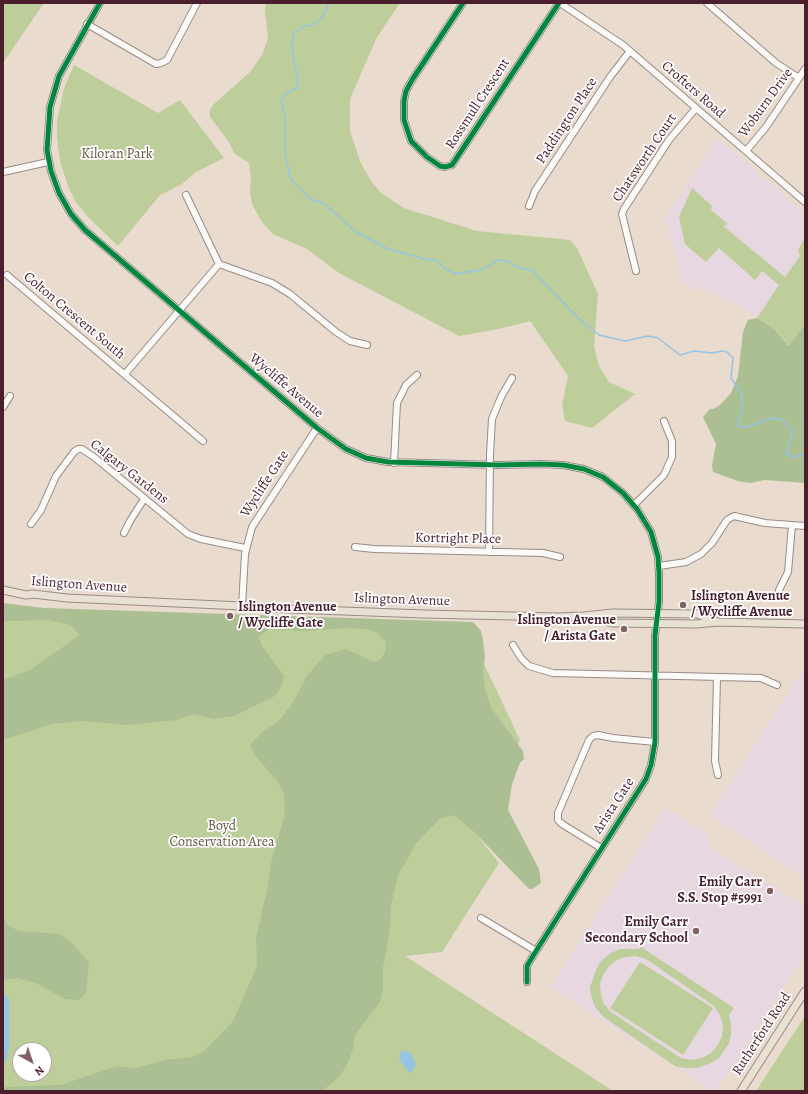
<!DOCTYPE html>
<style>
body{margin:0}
#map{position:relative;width:808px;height:1094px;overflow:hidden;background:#e9dcce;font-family:Alegreya,serif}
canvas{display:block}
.frame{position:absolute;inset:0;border:4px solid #4a1f2b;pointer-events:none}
.north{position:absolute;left:12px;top:1042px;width:40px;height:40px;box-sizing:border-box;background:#fff;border:1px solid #b7a5aa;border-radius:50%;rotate:140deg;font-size:11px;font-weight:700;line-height:16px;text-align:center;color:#4a1f2b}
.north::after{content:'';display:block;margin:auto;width:14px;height:18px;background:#826164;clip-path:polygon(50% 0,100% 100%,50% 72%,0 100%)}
</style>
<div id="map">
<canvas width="808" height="1094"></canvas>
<div class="frame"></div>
<div class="north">N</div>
</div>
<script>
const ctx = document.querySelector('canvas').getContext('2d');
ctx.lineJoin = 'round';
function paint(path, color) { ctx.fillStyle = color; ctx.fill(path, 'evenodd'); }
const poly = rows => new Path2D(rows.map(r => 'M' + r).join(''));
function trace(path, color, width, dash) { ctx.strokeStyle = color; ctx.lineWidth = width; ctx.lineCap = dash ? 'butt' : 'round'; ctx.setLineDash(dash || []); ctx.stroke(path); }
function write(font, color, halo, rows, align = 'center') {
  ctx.font = font + ' Alegreya,serif'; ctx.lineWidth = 3.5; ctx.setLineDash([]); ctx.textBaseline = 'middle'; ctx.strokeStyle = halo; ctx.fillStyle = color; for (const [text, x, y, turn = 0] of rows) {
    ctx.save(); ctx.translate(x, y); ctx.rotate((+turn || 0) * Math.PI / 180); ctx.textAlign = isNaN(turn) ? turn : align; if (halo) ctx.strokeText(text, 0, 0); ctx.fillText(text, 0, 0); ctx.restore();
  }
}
const built = poly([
 [718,138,805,214,805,237,798,250,800,256,757,318,738,305,717,295,684,284,665,218],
 [805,667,805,879,710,814],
 [665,808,705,832,712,850,805,906,805,955,716,1091,713,1091,551,987]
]);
const green = poly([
 [3,3,44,3,3,63],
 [266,3,400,3,377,37,350,99,350,131,360,161,371,181,381,193,404,208,477,231,570,240,577,248,598,294,594,347,599,366,609,382,635,394,592,428,565,421,562,405,568,376,530,321,494,330,459,336,339,273,307,249,273,234,262,222,252,204,250,193,251,178,249,163,234,153,229,142,210,117,210,110,213,105,250,72,262,55,268,38,265,12],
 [74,65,158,113,180,100,224,158,196,172,182,184,160,195,118,246,87,216,75,201,68,186,60,161,57,137,57,121,64,88],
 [692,188,712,206,711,210,728,224,723,226,785,277,800,256,798,250,805,237,805,324,790,346,775,330,757,318,779,285,762,271,755,280,719,248,706,262,685,244,679,217],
 [3,606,467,628,520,740,472,829,499,863,442,952,405,956,613,1091,3,1091],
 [20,1050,44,1050,44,1074,20,1074],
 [641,947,734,1008,729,1015,731,1024,731,1035,729,1043,724,1051,719,1058,709,1064,697,1068,685,1068,675,1066,605,1018,600,1013,595,1007,591,995,590,987,596,970,601,961,611,953,620,949,640,949],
 [636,956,646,959,714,1006,720,1015,723,1025,722,1036,718,1045,711,1053,702,1058,691,1060,681,1058,611,1012,604,1004,601,995,600,984,603,975,609,966,617,960,626,957],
 [640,962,713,1008,683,1055,610,1008],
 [805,1016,805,1091,756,1091]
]);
const forest = poly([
 [757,318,775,330,789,346,805,324,805,483,765,480,750,483,738,481,713,472,712,465,716,444,703,417,710,409,713,409,720,405,731,393,738,376,743,332,748,320],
 [3,603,44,608,473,622,481,631,483,640,485,657,483,671,485,689,491,708,523,751,524,759,520,763,512,784,508,810,539,869,541,883,532,889,529,889,472,830,454,815,439,819,416,844,398,875,391,906,390,929,383,968,383,989,380,1002,355,1035,353,1049,348,1063,339,1077,322,1091,3,1091,6,1087,61,1085,117,1066,135,1068,166,1060,192,1057,204,1051,233,1021,257,966,256,938,268,885,271,863,285,814,284,794,277,780,256,757,250,745,263,731,278,722,292,704,307,676,325,655,346,649,374,662,381,659,386,650,385,641,378,633,366,629,345,628,305,631,269,629,259,637,262,646,284,676,282,685,275,696,234,716,214,719,192,714,177,720,127,725,82,721,52,724,3,740,3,680,30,670,80,635,70,625,48,620,3,621],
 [3,916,7,925,19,931,60,934,75,946,89,963,86,993,79,1000,65,999,36,983,18,978,3,980]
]);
const water = poly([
 [3,991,9,1000,9,1049,6,1061,3,1063],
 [401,1051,410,1052,416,1064,411,1073,407,1070,399,1059]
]);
const stream = poly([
 [328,3,327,8,321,19,313,25,304,26,293,34,292,49,298,81,297,88,284,95,281,101,285,116,285,153,291,179,310,199,325,204,356,232,388,249,429,260,437,260,444,268,456,274,484,269,498,260,508,261,516,267,532,270,579,319,599,335,625,341,648,336,658,338,680,355,694,351,712,353,722,351,727,352,733,358,731,378,741,393,743,406,738,424,740,427,747,427,773,418,781,419,792,429,792,435,786,453,793,457,805,454]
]);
const minor = poly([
 [100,3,59,76,50,107,47,150,51,171,59,193,71,214,85,230,317,428,346,449,366,458,388,462,498,465,541,464,563,465,584,469,603,477,623,493,637,509,651,532,658,557,659,573,659,602,655,635,655,742,651,765,646,779,536,951,527,966,527,982],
 [463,3,412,80,406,91,404,101,404,120,411,141,427,157,440,166,445,167,452,165,559,3],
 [560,3,623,45,805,202],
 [707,3,776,63,799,78],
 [87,24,156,64,161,63,167,60,197,3],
 [746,151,766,127,805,69],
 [3,172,48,162],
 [186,195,219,264],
 [529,206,535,191,610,77,630,51],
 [219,264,272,283,290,294,336,332,350,341,367,345],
 [636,271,622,214,624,209,669,140,696,108],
 [7,275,203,441],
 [125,374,219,264],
 [3,407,10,396],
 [394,463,397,403,406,385,417,375],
 [634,505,664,475,672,457,672,441,664,421],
 [31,524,41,510,56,476,74,452,78,449,82,449,94,457,188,534,201,539,245,548],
 [124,533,130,521,144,499],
 [355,547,374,549,543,553,560,557],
 [489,552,490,454,492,419,501,397,512,378],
 [659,566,686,562,701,554,712,543,727,520,734,516,765,523,805,526],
 [779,590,788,572,792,525],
 [242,606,245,554,252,527,317,428],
 [513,645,521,658,529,666,553,673,761,678,777,685],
 [717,677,715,761,718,775],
 [601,848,562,824,558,820,558,813,589,740,593,736,598,735,613,738,655,742],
 [481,918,536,951]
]);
const major = poly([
 [3,590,26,595,33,594,67,598,242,606,289,609,424,614,557,617,584,616,613,613,697,614,718,622],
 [590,617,612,623,696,624,718,622,805,624],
 [741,1091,805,991]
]);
const cycleway = poly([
 [100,3,59,76,50,107,47,150,51,171,59,193,71,214,85,230,317,428,346,449,366,458,388,462,498,465,541,464,563,465,584,469,603,477,623,493,637,509,651,532,658,557,659,573,659,602,655,635,655,742,651,765,646,779,536,951,527,966,527,982],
 [463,3,412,80,406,91,404,101,404,120,411,141,427,157,440,166,445,167,452,165,559,3]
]);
const markers = [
 [683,605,4,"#826164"],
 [230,616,4,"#826164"],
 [624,629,4,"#826164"],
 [770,891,4,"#826164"],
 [696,931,4,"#826164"]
];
const streetNames = [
 ["Crofters Road",693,90,41],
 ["Woburn Drive",766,103,-54],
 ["Rossmull Crescent",478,104,-57],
 ["Paddington Place",567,121,-57],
 ["Chatsworth Court",645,158,-56],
 ["Colton Crescent South",74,316,40],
 ["Wycliffe Avenue",286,386,40],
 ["Calgary Gardens",129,472,38],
 ["Wycliffe Gate",265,484,-57],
 ["Kortright Place",458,539,1],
 ["Islington Avenue",79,585,4],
 ["Islington Avenue",402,600,2],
 ["Arista Gate",614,806,-57],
 ["Rutherford Road",762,1034,-57]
];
const parkNames = [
 ["Kiloran Park",117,155],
 ["Boyd",222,827],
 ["Conservation Area",222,843]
];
const poiNames = [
 ["Islington Avenue",691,597,"left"],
 ["/ Wycliffe Avenue",691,613,"left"],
 ["Islington Avenue",238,608,"left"],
 ["/ Wycliffe Gate",238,624,"left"],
 ["Islington Avenue",616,621],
 ["/ Arista Gate",616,637],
 ["Emily Carr",762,883],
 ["S.S. Stop #5991",762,899],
 ["Emily Carr",688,923],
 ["Secondary School",688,939]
];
paint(built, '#e7d7e1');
paint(green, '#bdce9a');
paint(forest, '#acbf93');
paint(water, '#95c5e2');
trace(stream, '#95c5e2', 1.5);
trace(minor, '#998b86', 8);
trace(major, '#998b86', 9);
trace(minor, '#fcfaf8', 6);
trace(major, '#eae1d5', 7);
trace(cycleway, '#00873e', 5);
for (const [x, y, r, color] of markers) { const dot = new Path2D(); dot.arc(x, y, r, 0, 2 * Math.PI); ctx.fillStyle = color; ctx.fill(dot); trace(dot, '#fff', 1.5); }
write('14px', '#4a1f2b', '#fff', streetNames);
write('14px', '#665843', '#fff', parkNames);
write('bold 14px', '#4a1f2b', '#fff', poiNames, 'right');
</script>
